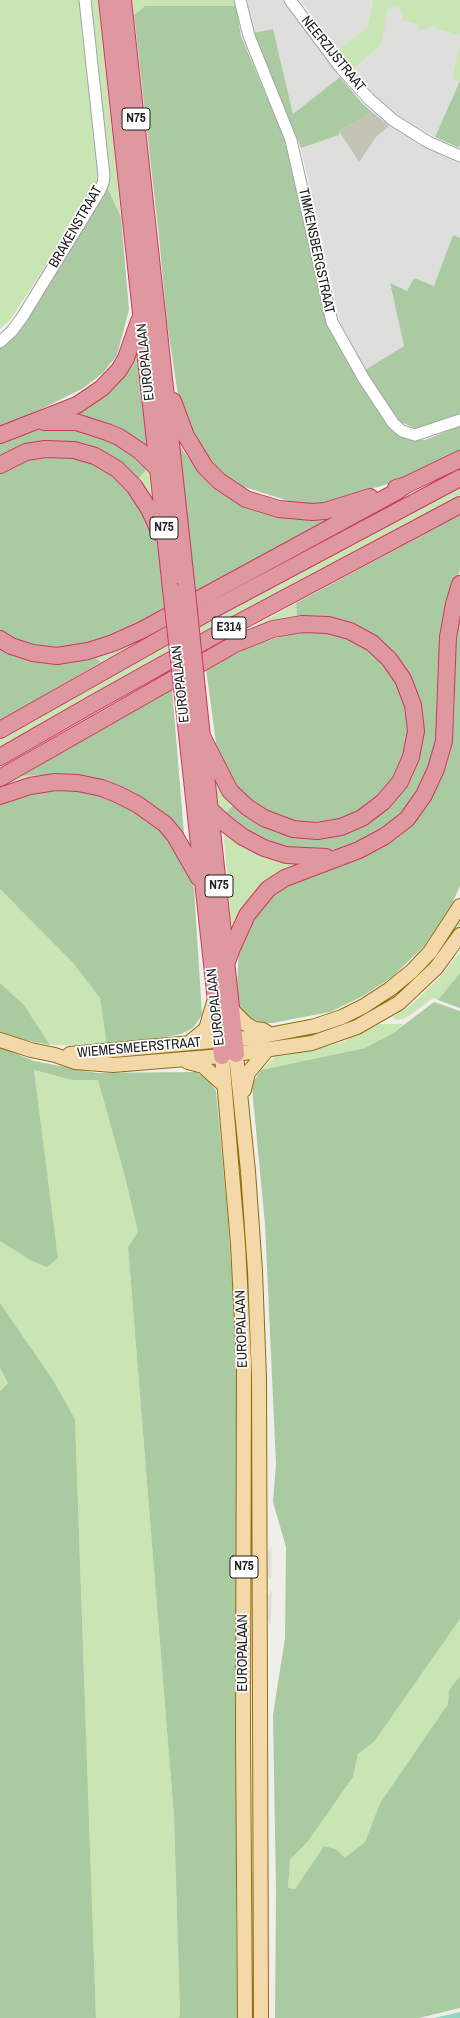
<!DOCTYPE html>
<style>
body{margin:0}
canvas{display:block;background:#f0eee8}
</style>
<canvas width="460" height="2018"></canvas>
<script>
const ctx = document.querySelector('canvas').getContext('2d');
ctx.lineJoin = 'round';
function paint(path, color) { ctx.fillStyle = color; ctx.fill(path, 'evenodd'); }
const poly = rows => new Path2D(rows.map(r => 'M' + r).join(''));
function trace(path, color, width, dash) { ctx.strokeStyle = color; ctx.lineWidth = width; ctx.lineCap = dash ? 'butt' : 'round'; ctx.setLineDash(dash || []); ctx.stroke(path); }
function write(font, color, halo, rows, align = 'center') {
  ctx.font = font + ' "Archivo Narrow",sans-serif'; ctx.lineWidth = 3.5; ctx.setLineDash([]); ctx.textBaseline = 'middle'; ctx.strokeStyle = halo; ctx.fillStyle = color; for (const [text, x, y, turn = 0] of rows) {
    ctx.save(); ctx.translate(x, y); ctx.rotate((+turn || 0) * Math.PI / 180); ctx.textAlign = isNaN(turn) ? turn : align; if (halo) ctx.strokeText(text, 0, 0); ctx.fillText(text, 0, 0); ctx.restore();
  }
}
const residential = poly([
 [247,0,282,0,340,77,293,114,273,29,253,33],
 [300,0,373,0,367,28,338,50],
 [396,7,403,12,402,20,419,25,418,31,436,24,435,29,460,35,460,45,452,79,460,82,435,137,403,120,381,103,352,70,381,45,387,9],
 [372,112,418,144,460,164,460,238,453,235,434,286,414,278,407,291,390,284,404,346,365,370,340,322,301,148,339,135,339,131]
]);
const construction = poly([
 [372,112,389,126,376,137,359,162,339,131]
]);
const grass = poly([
 [0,0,81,0,98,175,98,184,60,244,10,320,0,329],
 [88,0,98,0,121,217,105,183],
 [132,0,235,0,236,6,145,6,134,15],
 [373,0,460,0,460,35,435,29,436,25,418,31,419,25,402,20,403,12,396,7,388,9,381,45,352,70,338,50,367,28],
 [460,45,460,82,452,79],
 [148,468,152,504,136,481],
 [460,485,460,498,199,637,198,625],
 [296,603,297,619,201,655],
 [167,621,168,626,101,662,92,655],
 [169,641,170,654,0,751,0,737],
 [173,669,174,674,0,773,0,768],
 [45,775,65,777,0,791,0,787,19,776],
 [215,776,235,803,223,816,219,811],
 [223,830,244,847,262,855,305,864,232,930],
 [0,889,73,963,100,998,107,1046,50,1045,24,1005,0,983],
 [460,915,460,927,448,944,431,965,399,995,358,1021,315,1037,313,1031,371,1008],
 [460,952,460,973,438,1000,433,998,412,1014,403,1019,396,1020,393,1017,411,1005,441,976],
 [380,1024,403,1024,393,1033,365,1048,261,1070,275,1057,316,1050,342,1042],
 [34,1070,72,1080,98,1080,125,1177,138,1232,128,1247,174,1817,180,2012,179,2018,96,2018,75,1419,53,1380,0,1303,0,1241,30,1260,58,1258],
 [0,1368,8,1383,0,1391],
 [460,1619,460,1676,449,1690,448,1704,380,1803,365,1842,345,1859,336,1849,324,1846,295,1889,288,1888,290,1860,309,1840,353,1777,358,1754,374,1742],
 [254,1873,257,2018,250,2018,248,1876]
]);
const forest = poly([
 [145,6,236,6,241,36,284,138,326,318,408,438,425,440,460,426,460,450,391,483,319,504,295,503,235,484,207,461,185,424,178,395,167,323,159,237,134,15],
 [273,29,293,114,340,77,362,103,372,112,339,131,339,135,301,148,253,33],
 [460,81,460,145,459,148,435,137],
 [105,183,121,217,129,310,117,355,103,373,82,389,0,429,0,346],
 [453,235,460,238,460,413,417,429,401,422,383,399,365,370,404,346,390,283,407,291,414,278,434,286],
 [136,350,147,445,147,449,71,416],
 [65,425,124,445,148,468,136,481,93,451,0,459,0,440,23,429],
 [179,444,187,456,201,472,224,492,347,512,195,592],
 [40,456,85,458,118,477,149,521,157,543,167,610,102,641,62,649,27,645,0,632,0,471,11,464],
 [460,515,460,570,448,608,442,716,430,777,398,820,357,845,333,850,301,853,264,844,223,816,235,803,275,829,369,821,422,730,387,651,297,619,296,603],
 [460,611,460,886,451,906,424,946,393,976,363,996,330,1012,272,1023,264,1023,249,1017,240,1008,237,986,239,945,245,929,279,887,374,851,401,835,411,825,434,793,447,764,451,744,454,719,456,637],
 [307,631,328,631,349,637,377,653,406,696,410,734,398,774,388,787,370,804,359,812,344,818,307,823,287,820,265,811,242,795,231,779,216,743,206,669,249,647,291,633],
 [0,647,92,655,101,662,0,721],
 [172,688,184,834,145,803,87,779,45,775,19,776],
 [35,789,100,792,157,824,186,865,194,888,202,1015,193,1028,181,1034,148,1041,107,1046,100,998,73,963,0,889,0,802],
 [460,973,460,1008,438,1000],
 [0,983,24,1005,50,1045,15,1038,0,1032],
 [434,1002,460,1011,460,1619,374,1742,358,1754,353,1777,309,1840,290,1860,288,1888,295,1889,324,1846,336,1849,345,1858,365,1842,380,1803,448,1704,449,1690,460,1676,460,2008,419,2018,275,2018,276,1891,273,1715,285,1638,286,1547,273,1502,276,1464,265,1224,252,1088,254,1081,261,1070,365,1048,393,1033],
 [0,1047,34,1061,96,1073,195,1072,208,1079,216,1091,228,1219,235,1325,237,1426,236,1914,238,2018,179,2018,180,2012,174,1817,128,1247,138,1232,125,1177,98,1080,72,1080,34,1070,58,1258,47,1267,30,1260,0,1241],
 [0,1303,53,1380,75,1419,96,2018,0,2018,0,1391,8,1383,0,1368]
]);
const pitch = poly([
 [460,2012,460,2018,434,2018]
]);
const parking = poly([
 [272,1546,271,1580,267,1575,268,1552],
 [272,1590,271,1626,267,1620,267,1596]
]);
const minor = poly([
 [240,0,249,36,291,140,332,322,364,379,393,423,402,431,415,435,460,420],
 [290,0,340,67,369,99,393,120,428,142,460,156],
 [0,342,12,331,23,316,99,192,103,183,104,176,85,0]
]);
const major = poly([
 [232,1010,246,1024,255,1029,263,1030,269,1034],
 [0,1040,31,1050,55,1055,75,1062,113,1065,222,1056,312,1043,357,1027,399,1003,436,968,460,935],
 [189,1043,206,1029,214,1002],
 [70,1054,258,1037,315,1026,342,1017,364,1006,390,989,412,971,430,952,460,906],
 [236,1054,248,1171,255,1271,259,1377,261,2018],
 [222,1056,238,1244,244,1361,243,1735,245,2018],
 [188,1062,203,1066,224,1085],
 [244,1090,248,1073,267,1050]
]);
const highway = poly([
 [107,0,171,589],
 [123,0,186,582],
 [173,401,186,436,205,467,219,481,246,499,279,509,312,512,325,511,370,497],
 [44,422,76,422,107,432,119,437,140,451,160,471],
 [0,435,77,405,102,388,119,370,126,358,139,321],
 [0,465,26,452,45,449,74,450,95,456,117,469,134,486,149,509,160,533],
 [396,488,406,485,460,459],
 [0,639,11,646,33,653,57,656,88,651,113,643,142,630,396,492,406,485],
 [197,690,236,1054],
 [183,697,222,1056],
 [0,730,214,609,460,478],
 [0,757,94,703,223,631,460,505],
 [0,778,235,644,273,629,302,624,328,625,350,631,372,643,389,659,403,679,413,705,416,731,411,757,400,782,383,802,362,818,341,827,317,831,293,829,264,818,247,807,230,791,203,738],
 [0,796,30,786,55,782,78,783,102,788,117,794,137,804,165,824,175,836,199,878],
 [208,808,227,825,243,837,264,848,286,855,326,857],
 [227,962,232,948,247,915,268,889,285,878,359,850,385,836,407,819,424,795,436,769,444,741,448,637,454,604,460,584]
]);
const highwayBridge = poly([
 [186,582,197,690],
 [171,589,183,697]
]);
const shields = [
 [136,119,28],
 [164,528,28],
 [229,628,34],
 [219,886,28],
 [244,1567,28]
];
const shieldNames = [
 ["N75",136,119],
 ["N75",164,528],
 ["E314",229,628],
 ["N75",219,886],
 ["N75",244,1567]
];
const streetNames = [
 ["NEERZIJSTRAAT",333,54,51],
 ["BRAKENSTRAAT",76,227,-60],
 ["TIMKENSBERGSTRAAT",316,251,78],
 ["EUROPALAAN",146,362,-96],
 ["EUROPALAAN",181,684,-96],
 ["EUROPALAAN",216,1007,-96],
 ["WIEMESMEERSTRAAT",139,1048,-5],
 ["EUROPALAAN",242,1329,-92],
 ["EUROPALAAN",243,1653,-90]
];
paint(residential, '#dededd');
paint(construction, '#c3c4b4');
paint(grass, '#c8e5b3');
paint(forest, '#aacba1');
paint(pitch, '#8ed7c0');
paint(parking, '#e0e0e0');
trace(minor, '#a4a4a4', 13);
trace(major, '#8e6e0f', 16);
trace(highway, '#cb385f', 18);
trace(minor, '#fff', 11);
trace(major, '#f3d9a9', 14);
trace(highway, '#df989f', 16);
trace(highwayBridge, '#cb385f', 18, []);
trace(highwayBridge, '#df989f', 16);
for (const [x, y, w] of shields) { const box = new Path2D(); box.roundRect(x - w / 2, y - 11, w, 22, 3); ctx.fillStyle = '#fff'; ctx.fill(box); trace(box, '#202020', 1); }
write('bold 13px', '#202020', null, shieldNames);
write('14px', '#202020', '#fff', streetNames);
</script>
